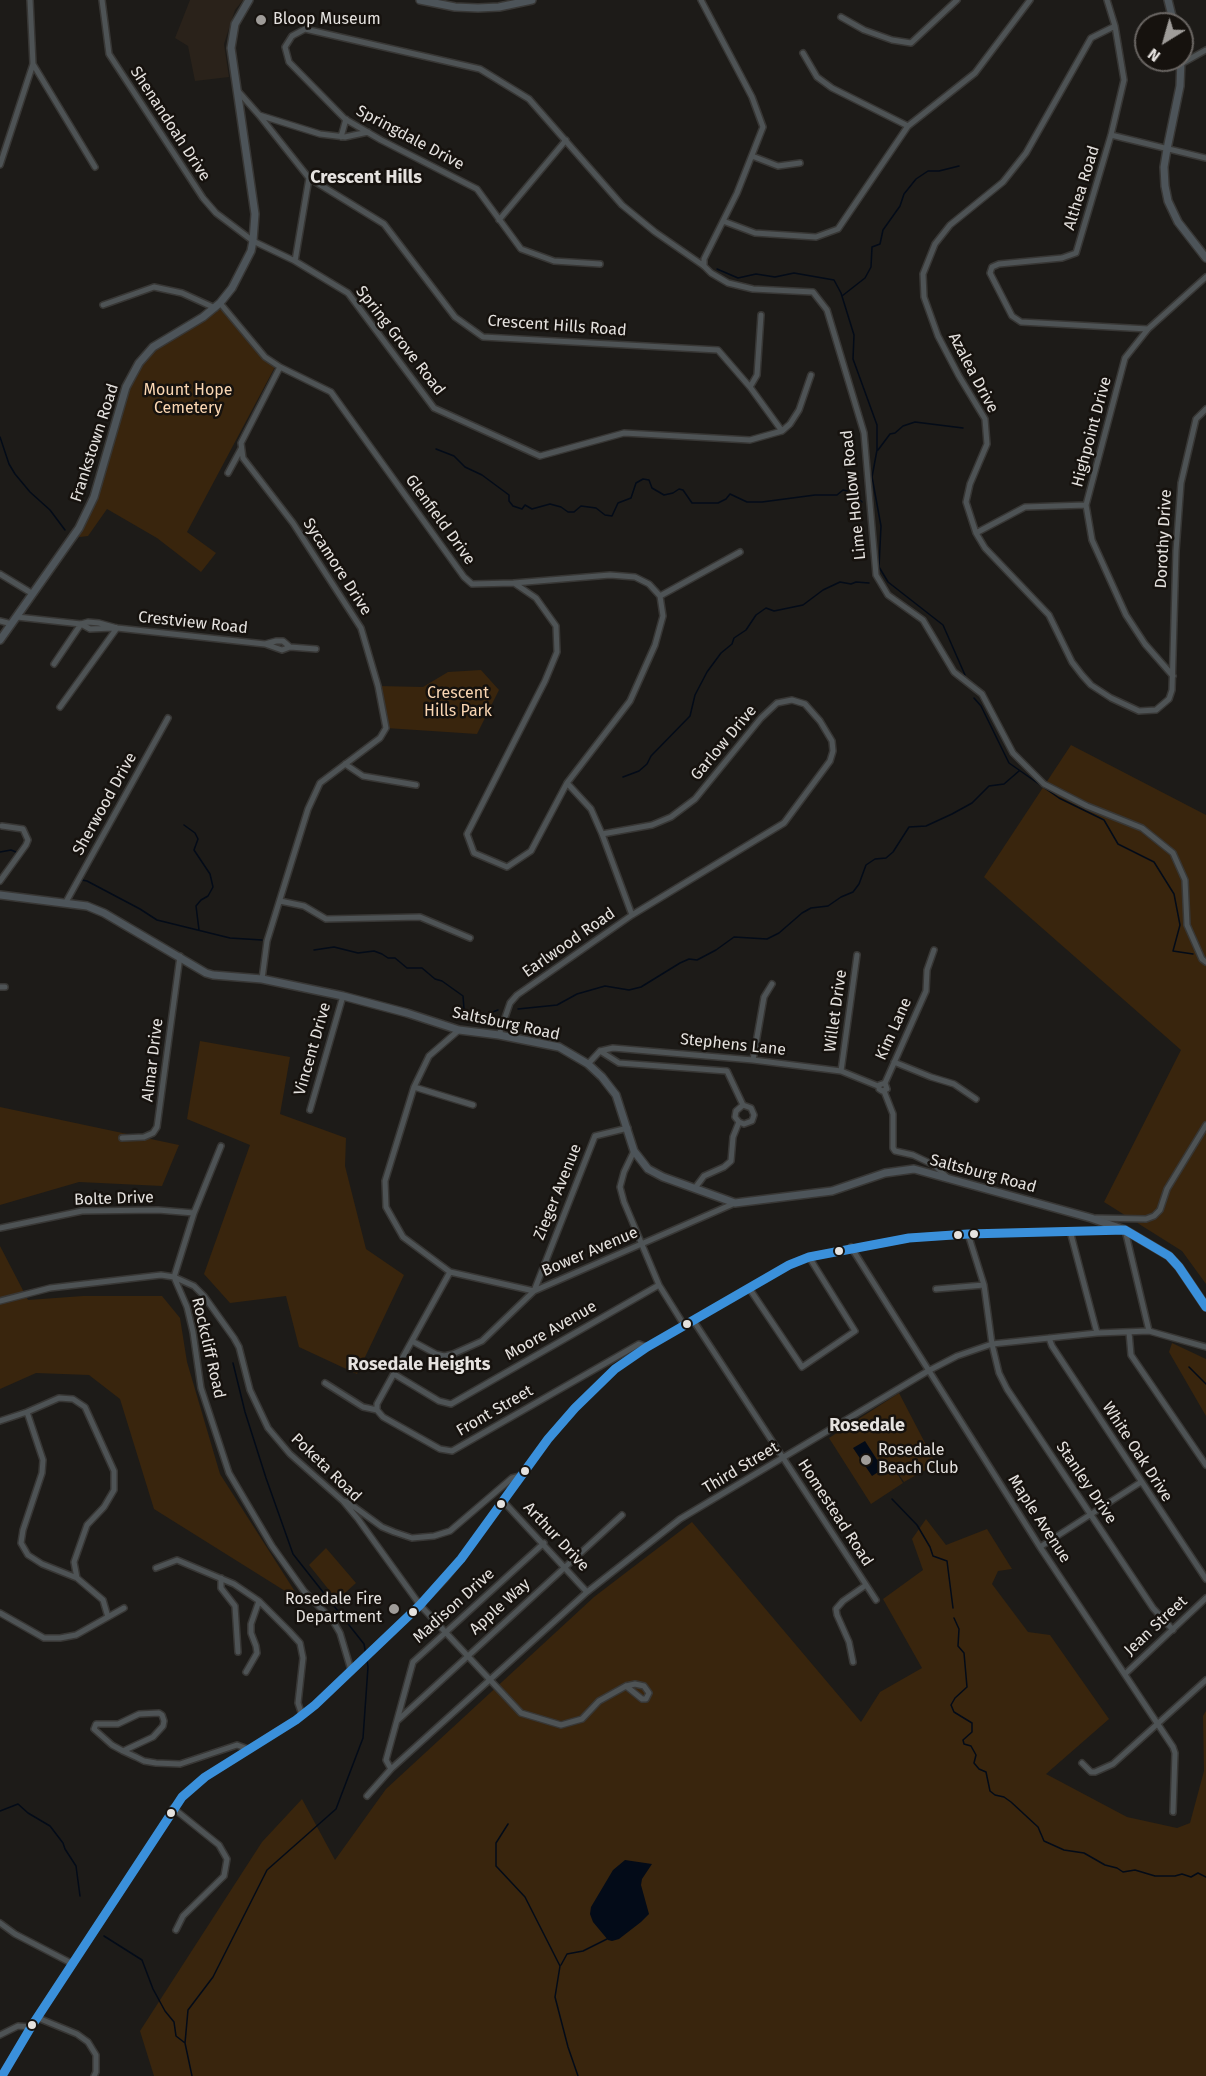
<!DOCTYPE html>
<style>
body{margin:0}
#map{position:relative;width:1206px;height:2076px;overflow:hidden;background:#1d1b18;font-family:"Fira Sans",sans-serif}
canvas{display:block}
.north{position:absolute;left:1134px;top:12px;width:60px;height:60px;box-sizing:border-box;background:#16120e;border:2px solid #696562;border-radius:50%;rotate:217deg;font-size:16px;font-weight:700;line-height:24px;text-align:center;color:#e5e2df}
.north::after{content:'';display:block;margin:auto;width:21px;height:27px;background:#9f9c99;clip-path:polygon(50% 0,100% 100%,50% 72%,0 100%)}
</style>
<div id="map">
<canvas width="1206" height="2076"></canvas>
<div class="north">N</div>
</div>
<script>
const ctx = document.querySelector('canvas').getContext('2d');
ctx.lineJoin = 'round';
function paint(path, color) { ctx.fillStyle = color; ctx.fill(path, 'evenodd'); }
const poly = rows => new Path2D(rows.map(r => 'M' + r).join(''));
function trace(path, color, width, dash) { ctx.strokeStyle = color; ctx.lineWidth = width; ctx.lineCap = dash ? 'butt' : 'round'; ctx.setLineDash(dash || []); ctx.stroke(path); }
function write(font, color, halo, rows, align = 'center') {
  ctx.font = font + ' "Fira Sans",sans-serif'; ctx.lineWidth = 5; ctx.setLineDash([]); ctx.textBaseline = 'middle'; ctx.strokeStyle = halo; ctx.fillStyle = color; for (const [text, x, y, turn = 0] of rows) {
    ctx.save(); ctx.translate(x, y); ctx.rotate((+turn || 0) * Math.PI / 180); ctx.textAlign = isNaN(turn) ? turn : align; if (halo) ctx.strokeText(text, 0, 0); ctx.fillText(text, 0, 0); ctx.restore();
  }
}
const built = poly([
 [190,0,243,0,235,10,224,44,229,77,195,81,188,46,175,38]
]);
const green = poly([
 [220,303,256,346,276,365,187,532,216,553,201,572,157,538,107,509,88,536,80,537,74,536,94,497,126,387,146,354],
 [481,670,499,690,477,734,386,728,378,686,423,687,448,672],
 [1071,745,1206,815,1206,1284,1182,1251,1104,1202,1181,1050,984,877],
 [200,1041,290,1057,280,1114,346,1138,345,1166,366,1249,404,1275,357,1374,299,1347,286,1296,230,1303,204,1274,250,1145,187,1119],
 [0,1107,179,1145,162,1186,79,1182,0,1205],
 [0,1246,28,1300,83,1296,162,1296,180,1318,187,1362,220,1474,301,1601,154,1509,120,1399,89,1375,36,1373,0,1389],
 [1172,1343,1206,1359,1206,1416,1169,1352],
 [899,1393,936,1464,904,1482,887,1457,903,1483,871,1504,829,1438],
 [926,1519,946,1545,987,1529,1012,1569,998,1571,992,1584,1028,1632,1050,1635,1109,1719,1046,1774,1127,1817,1177,1828,1190,1823,1204,1771,1203,1716,1206,1711,1206,2076,154,2076,140,2031,262,1842,302,1799,335,1860,386,1789,594,1597,692,1522,861,1722,880,1692,922,1668,883,1599,923,1570,912,1539],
 [326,1548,356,1583,337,1600,309,1565]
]);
const water = poly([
 [865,1441,883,1469,872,1476,853,1448],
 [625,1860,652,1864,642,1879,641,1885,649,1914,641,1922,619,1939,612,1941,608,1940,593,1922,590,1914,591,1907,613,1870]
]);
const stream = poly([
 [717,269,738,278,756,274,775,277,794,273,834,280,841,293,854,335,853,359,877,425,877,450,872,477,881,526,879,567,888,582,943,625,965,675],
 [842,296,865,278,871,267,872,247,880,244,883,230,900,206,904,194,916,179,928,171,939,171,959,166],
 [0,437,9,464,15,474,30,492,50,510,65,530],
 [436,449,454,456,465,467,482,475,509,495,509,501,513,506,522,509,525,505,532,509,550,504,561,507,568,512,574,512,581,506,596,508,605,515,612,516,618,503,631,498,636,483,643,479,649,480,652,488,664,495,673,493,679,489,683,490,692,503,718,503,726,499,730,494,747,502,762,502,815,495,837,495,843,490,852,492,862,502],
 [878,450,890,434,895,433,903,426,915,422,963,428],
 [974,698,981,706,1009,763,1059,798,1104,820,1118,844,1154,862,1174,894,1180,925,1173,951,1193,954],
 [623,777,639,771,647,764,651,756,690,716,695,695,707,672,721,653,732,644,734,638,746,630,756,615,766,608,774,611,803,605,823,590,840,582,851,584,856,582,869,583],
 [184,825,195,833,198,839,194,850,210,874,213,887,208,896,201,900,196,906,199,930],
 [0,852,11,850,16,852],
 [82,880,87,881,140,909,157,920,230,938,262,940],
 [314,950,334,947,358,953,374,951,382,954,388,958,395,958,407,968,422,968,435,979,442,981,463,996,464,1009,479,1017,498,1010],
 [518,1009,557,1005,577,994,605,986,629,990,641,987,680,963,689,959,697,960,716,950,734,937,767,939,779,933,802,913,811,908,828,906,841,897,853,892,859,884,866,865,875,859,886,858,893,852,909,827,926,826,952,814,972,803,989,786,1004,784,1019,771],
 [233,1363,245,1412,266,1478,293,1554,364,1644,366,1655],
 [1189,1367,1206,1384],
 [892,1499,917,1525,930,1547,933,1556,947,1561,953,1608],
 [954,1618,959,1629,958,1646,964,1653,967,1687,955,1698,951,1705,954,1712,972,1723,972,1732,963,1740,964,1744,971,1746,976,1755,974,1763,979,1769,986,1772,990,1791,995,1795,1004,1797,1011,1802,1038,1827,1044,1841,1064,1850,1084,1853,1105,1865,1117,1868,1123,1872,1135,1870,1155,1876,1175,1876,1182,1874,1191,1877,1198,1873,1206,1877],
 [0,1811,18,1804,28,1813,50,1826,63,1843,65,1849,76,1866,80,1896],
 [508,1824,496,1843,496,1866,525,1897,560,1966,555,1997,568,2047,578,2076],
 [104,1936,142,1960,153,1989,165,2011,174,2022,176,2036,185,2043],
 [561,1965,567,1954,583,1951,607,1939],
 [192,2076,185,2043,188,2010,213,1977,267,1870,336,1809,363,1738,368,1667,367,1660]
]);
const minor = poly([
 [102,0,109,54,203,198,216,213,253,241,295,261,348,293,434,408,540,456,624,433,750,440,782,431,790,424,799,410,811,375],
 [701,0,752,97,763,127,737,193,704,259,704,266],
 [1107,0,1115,26,1124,80,1111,135,1076,253,1062,258,999,264,992,267,990,273,1012,316,1021,322,1148,329],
 [841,17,864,30,892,40,911,43,957,0],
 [1115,26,1091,38,1026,153,1003,182,950,225,935,244,923,274,924,297,938,336,959,376,985,419,987,444,970,484,966,502,976,533,985,548,1049,615,1072,662,1082,675,1091,685,1111,698,1139,711,1156,710,1169,699,1172,690,1176,551,1181,483,1196,419,1206,409],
 [803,53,817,77,832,88,908,126],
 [33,64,95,167],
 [1181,64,1206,50],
 [237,90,259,115,320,134,345,137,368,132],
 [259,115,309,178,384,224,455,317,483,337,718,350,750,387,782,431],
 [1111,135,1206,158],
 [341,137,346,119],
 [752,156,778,166,800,163],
 [0,165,33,64,30,0],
 [499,220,566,140],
 [723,221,755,233,816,237,838,229,908,126,975,73,1030,0],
 [295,261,309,178],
 [600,264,554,261,521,249,477,189,381,140,345,119,289,62,285,47,292,36,305,29,480,69,529,99,622,205,655,232,704,266,711,273,728,283,753,289,813,292,827,310,864,433,876,575,888,595,923,620,954,672,982,694,1013,753,1044,784,1087,806,1142,828,1173,853,1185,880,1187,925,1202,959,1206,962],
 [220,303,265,357,280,367,331,392,464,577,472,584,514,583,536,598,556,626,557,652,545,681,467,834,474,853,507,867,531,851,567,783,630,701,655,645,663,616,660,596,649,584,635,577,610,575,514,583],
 [103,305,154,287,182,293,215,308],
 [750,387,757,375,761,315],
 [228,473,241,449],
 [976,533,1025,507,1086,505],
 [0,574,33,594],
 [660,596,740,552],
 [17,617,81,624,90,629,113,628],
 [0,621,12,624],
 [81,624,88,622,99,623,117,628,265,644,282,650,290,647,316,649],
 [265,644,276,641,283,641,290,647],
 [54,664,81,624],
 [1173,676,1145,644,1126,615,1092,540,1086,505,1125,358,1148,329,1206,277],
 [60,707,117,628],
 [345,764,363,776,416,785],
 [567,783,591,809,602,834,632,915],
 [0,881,26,845,28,840,23,829,2,826],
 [280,901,304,906,326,919,420,917,470,938],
 [66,902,168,718],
 [262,979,267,941,308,809,320,783,380,738,386,728,378,686,361,628,293,523,243,458,241,443,280,367],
 [0,987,5,987],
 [459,1030,429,1056,414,1087,385,1181,386,1207,403,1237,450,1272,534,1291,735,1203],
 [499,1035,510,1003,517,995,632,915,784,823,830,761,833,751,832,741,820,721,805,704,792,700,777,703,761,718,695,799,671,817,652,825,602,834],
 [600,1051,619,1063,727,1071,743,1105],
 [753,1060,764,997,772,984],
 [894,1062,931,1077,954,1084,976,1099],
 [588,1064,600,1051,613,1048,753,1060,841,1071,878,1086],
 [841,1071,857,955],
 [885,1083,887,1089,882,1091,879,1089,879,1085,885,1083,926,991,927,970,934,950],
 [414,1087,473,1105],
 [884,1091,893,1114,893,1148,895,1151,913,1155,934,1165,948,1178],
 [310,1110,343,996],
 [122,1138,144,1137,153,1133,157,1127,180,956],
 [221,1146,194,1213,174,1277,187,1307,193,1332,201,1388,229,1473,272,1546,304,1591,333,1621,340,1633,351,1670],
 [634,1151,624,1172,620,1187,624,1202,659,1285,684,1325],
 [695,1188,704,1176,724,1167,731,1161,733,1137,739,1122,735,1117,736,1111,743,1105,751,1108,754,1115,752,1121,744,1124,739,1122],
 [1096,1218,1146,1219,1154,1216,1160,1210,1167,1189,1206,1125],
 [0,1228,82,1211,158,1210,194,1213],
 [1070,1231,1097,1333],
 [968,1234,984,1285,992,1344,999,1373,1007,1389,1153,1608,1173,1630],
 [851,1247,1040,1547,1173,1747,1175,1753,1173,1812],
 [749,1288,802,1367,855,1331,809,1257],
 [936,1289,984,1285],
 [0,1301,50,1288,161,1275,174,1277,194,1286,204,1296,234,1338,239,1347,250,1390,268,1428,290,1454,343,1501,358,1519,420,1605,521,1713,561,1725,582,1719,599,1701,626,1686,635,1684,644,1686,649,1693,646,1699,642,1699,626,1686],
 [693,1320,876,1600],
 [1129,1332,1131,1355,1206,1465],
 [1049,1338,1052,1346,1206,1579],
 [412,1341,436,1354,444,1356,453,1354,482,1341,534,1291,595,1136,628,1128],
 [394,1374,439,1401,451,1404,659,1285],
 [325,1383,363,1407,377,1410,383,1417,440,1449,452,1451,639,1344,647,1347],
 [377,1410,377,1404,450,1272],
 [27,1412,43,1460,42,1473,23,1530,21,1543,28,1555,42,1564,77,1578,103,1600,108,1617],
 [0,1421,27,1412,59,1398,73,1399,85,1407,114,1471,114,1490,104,1507,87,1525,74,1562,77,1578],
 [344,1501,349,1503,382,1527,394,1532,412,1538,434,1536,450,1531,512,1478,520,1476],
 [503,1501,587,1592],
 [1040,1547,1141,1482],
 [156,1568,177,1560,234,1584,259,1601,289,1631,300,1643,303,1658,298,1703,302,1715],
 [221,1578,221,1588,235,1606,238,1652],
 [0,1613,44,1638,60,1638,76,1635,124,1608],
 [853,1662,849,1642,837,1615,836,1609,843,1601,866,1585],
 [246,1672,257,1653,256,1646,251,1633,251,1624,259,1601],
 [1125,1674,1206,1598],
 [397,1721,622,1515],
 [123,1751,153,1737,163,1726,164,1721,162,1715,159,1713,139,1714,118,1724,96,1724,94,1729,112,1745,123,1751,136,1757,144,1761,156,1763,180,1764,237,1745,248,1749],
 [1082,1763,1091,1772,1095,1772,1113,1764,1206,1680],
 [391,1769,386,1760,413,1662,544,1543],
 [367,1796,391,1769,587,1592,680,1519,928,1371,957,1356,992,1344,1097,1333,1149,1331,1206,1347],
 [173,1808,219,1845,227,1859,224,1876,183,1916,176,1930],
 [0,1923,15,1934,73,1964],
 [38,2018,77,2034,88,2042,96,2055,96,2072,94,2076],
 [0,2035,18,2026,31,2027],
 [2,2076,31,2027,182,1797,205,1777,296,1720,315,1705,420,1605,445,1579,461,1559,548,1439,575,1408,615,1369,647,1347,789,1265,809,1257,909,1238,968,1234,1125,1230,1149,1331]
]);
const major = poly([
 [420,0,455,7,478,8,499,7,532,0],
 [1168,0,1174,24],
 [1181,60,1180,86,1167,149,1164,167,1165,186,1168,201,1178,222,1206,258],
 [0,640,79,528,94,497,126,387,139,363,153,347,203,317,220,303,232,288,251,251,253,241,255,214,231,48,235,24,249,0],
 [0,895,87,906,104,913,206,973,213,975,262,979,343,996,407,1013,459,1030,499,1035,559,1047,588,1064,602,1077,616,1095,634,1151,648,1169,663,1177,735,1203,832,1191,885,1173,914,1169,1091,1218,1125,1230,1169,1256,1179,1267,1206,1307]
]);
const bus1 = poly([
 [2,2076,31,2027,182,1797,205,1777,296,1720,315,1705,420,1605,461,1559,548,1439,575,1408,615,1369,647,1347,789,1265,809,1257,909,1238,968,1234,1125,1230,1169,1256,1179,1267,1206,1307]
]);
const markers = [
 [261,20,6,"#9f9c99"],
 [974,1234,5,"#e5e2df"],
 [958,1235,5,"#e5e2df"],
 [839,1251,5,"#e5e2df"],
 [687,1324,5,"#e5e2df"],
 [866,1460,6,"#9f9c99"],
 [525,1471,5,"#e5e2df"],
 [501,1504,5,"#e5e2df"],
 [394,1609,6,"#9f9c99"],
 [413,1612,5,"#e5e2df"],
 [171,1813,5,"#e5e2df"],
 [32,2025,5,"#e5e2df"]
];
const poiNames = [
 ["Bloop Museum",273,20],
 ["Rosedale",878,1451],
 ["Beach Club",878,1469],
 ["Rosedale Fire",382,1600,"right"],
 ["Department",382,1618,"right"]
];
const streetNames = [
 ["Shenandoah Drive",170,124,57],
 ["Springdale Drive",410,138,28],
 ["Althea Road",1082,188,-73],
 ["Crescent Hills Road",557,326,4],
 ["Spring Grove Road",400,341,52],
 ["Azalea Drive",973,373,62],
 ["Highpoint Drive",1092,432,-75],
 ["Frankstown Road",95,443,-72],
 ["Lime Hollow Road",854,495,-96],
 ["Glenfield Drive",440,520,54],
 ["Dorothy Drive",1164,539,-87],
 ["Sycamore Drive",337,567,57],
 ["Crestview Road",193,623,6],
 ["Garlow Drive",724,743,-50],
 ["Sherwood Drive",105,804,-61],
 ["Earlwood Road",569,943,-35],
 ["Willet Drive",836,1011,-82],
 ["Saltsburg Road",506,1024,12],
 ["Kim Lane",894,1029,-66],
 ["Stephens Lane",733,1045,6],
 ["Vincent Drive",313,1049,-74],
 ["Almar Drive",153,1060,-83],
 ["Saltsburg Road",983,1174,15],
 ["Zieger Avenue",558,1192,-68],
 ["Bolte Drive",114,1199,-2],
 ["Bower Avenue",590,1252,-23],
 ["Moore Avenue",551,1331,-30],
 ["Rockcliff Road",208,1348,77],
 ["Front Street",495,1411,-30],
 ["White Oak Drive",1137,1452,57],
 ["Poketa Road",326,1468,44],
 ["Third Street",741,1468,-31],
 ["Stanley Drive",1086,1483,56],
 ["Homestead Road",835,1513,57],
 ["Maple Avenue",1039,1519,57],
 ["Arthur Drive",556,1537,47],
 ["Madison Drive",454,1606,-42],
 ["Apple Way",500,1607,-42],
 ["Jean Street",1156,1626,-43]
];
const parkNames = [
 ["Mount Hope",188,391],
 ["Cemetery",188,409],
 ["Crescent",458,694],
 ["Hills Park",458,712]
];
const neighbourhoodNames = [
 ["Crescent Hills",366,178],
 ["Rosedale Heights",419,1365],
 ["Rosedale",867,1426]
];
paint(built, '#2a221a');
paint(green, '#39250d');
paint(water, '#030b18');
trace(stream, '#030b18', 1.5);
trace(minor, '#383735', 8);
trace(major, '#383735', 10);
trace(minor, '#4e5355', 5);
trace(major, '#4d5459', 7);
trace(bus1, '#3a90db', 9);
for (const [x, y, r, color] of markers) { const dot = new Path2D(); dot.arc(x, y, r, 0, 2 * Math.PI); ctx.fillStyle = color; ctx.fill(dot); trace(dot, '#16120e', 2); }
write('16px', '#e5e2df', '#16120e', poiNames, 'left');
write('16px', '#e5e2df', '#16120e', streetNames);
write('16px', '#fbd7b3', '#16120e', parkNames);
write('bold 18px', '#e5e2df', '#16120e', neighbourhoodNames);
</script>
